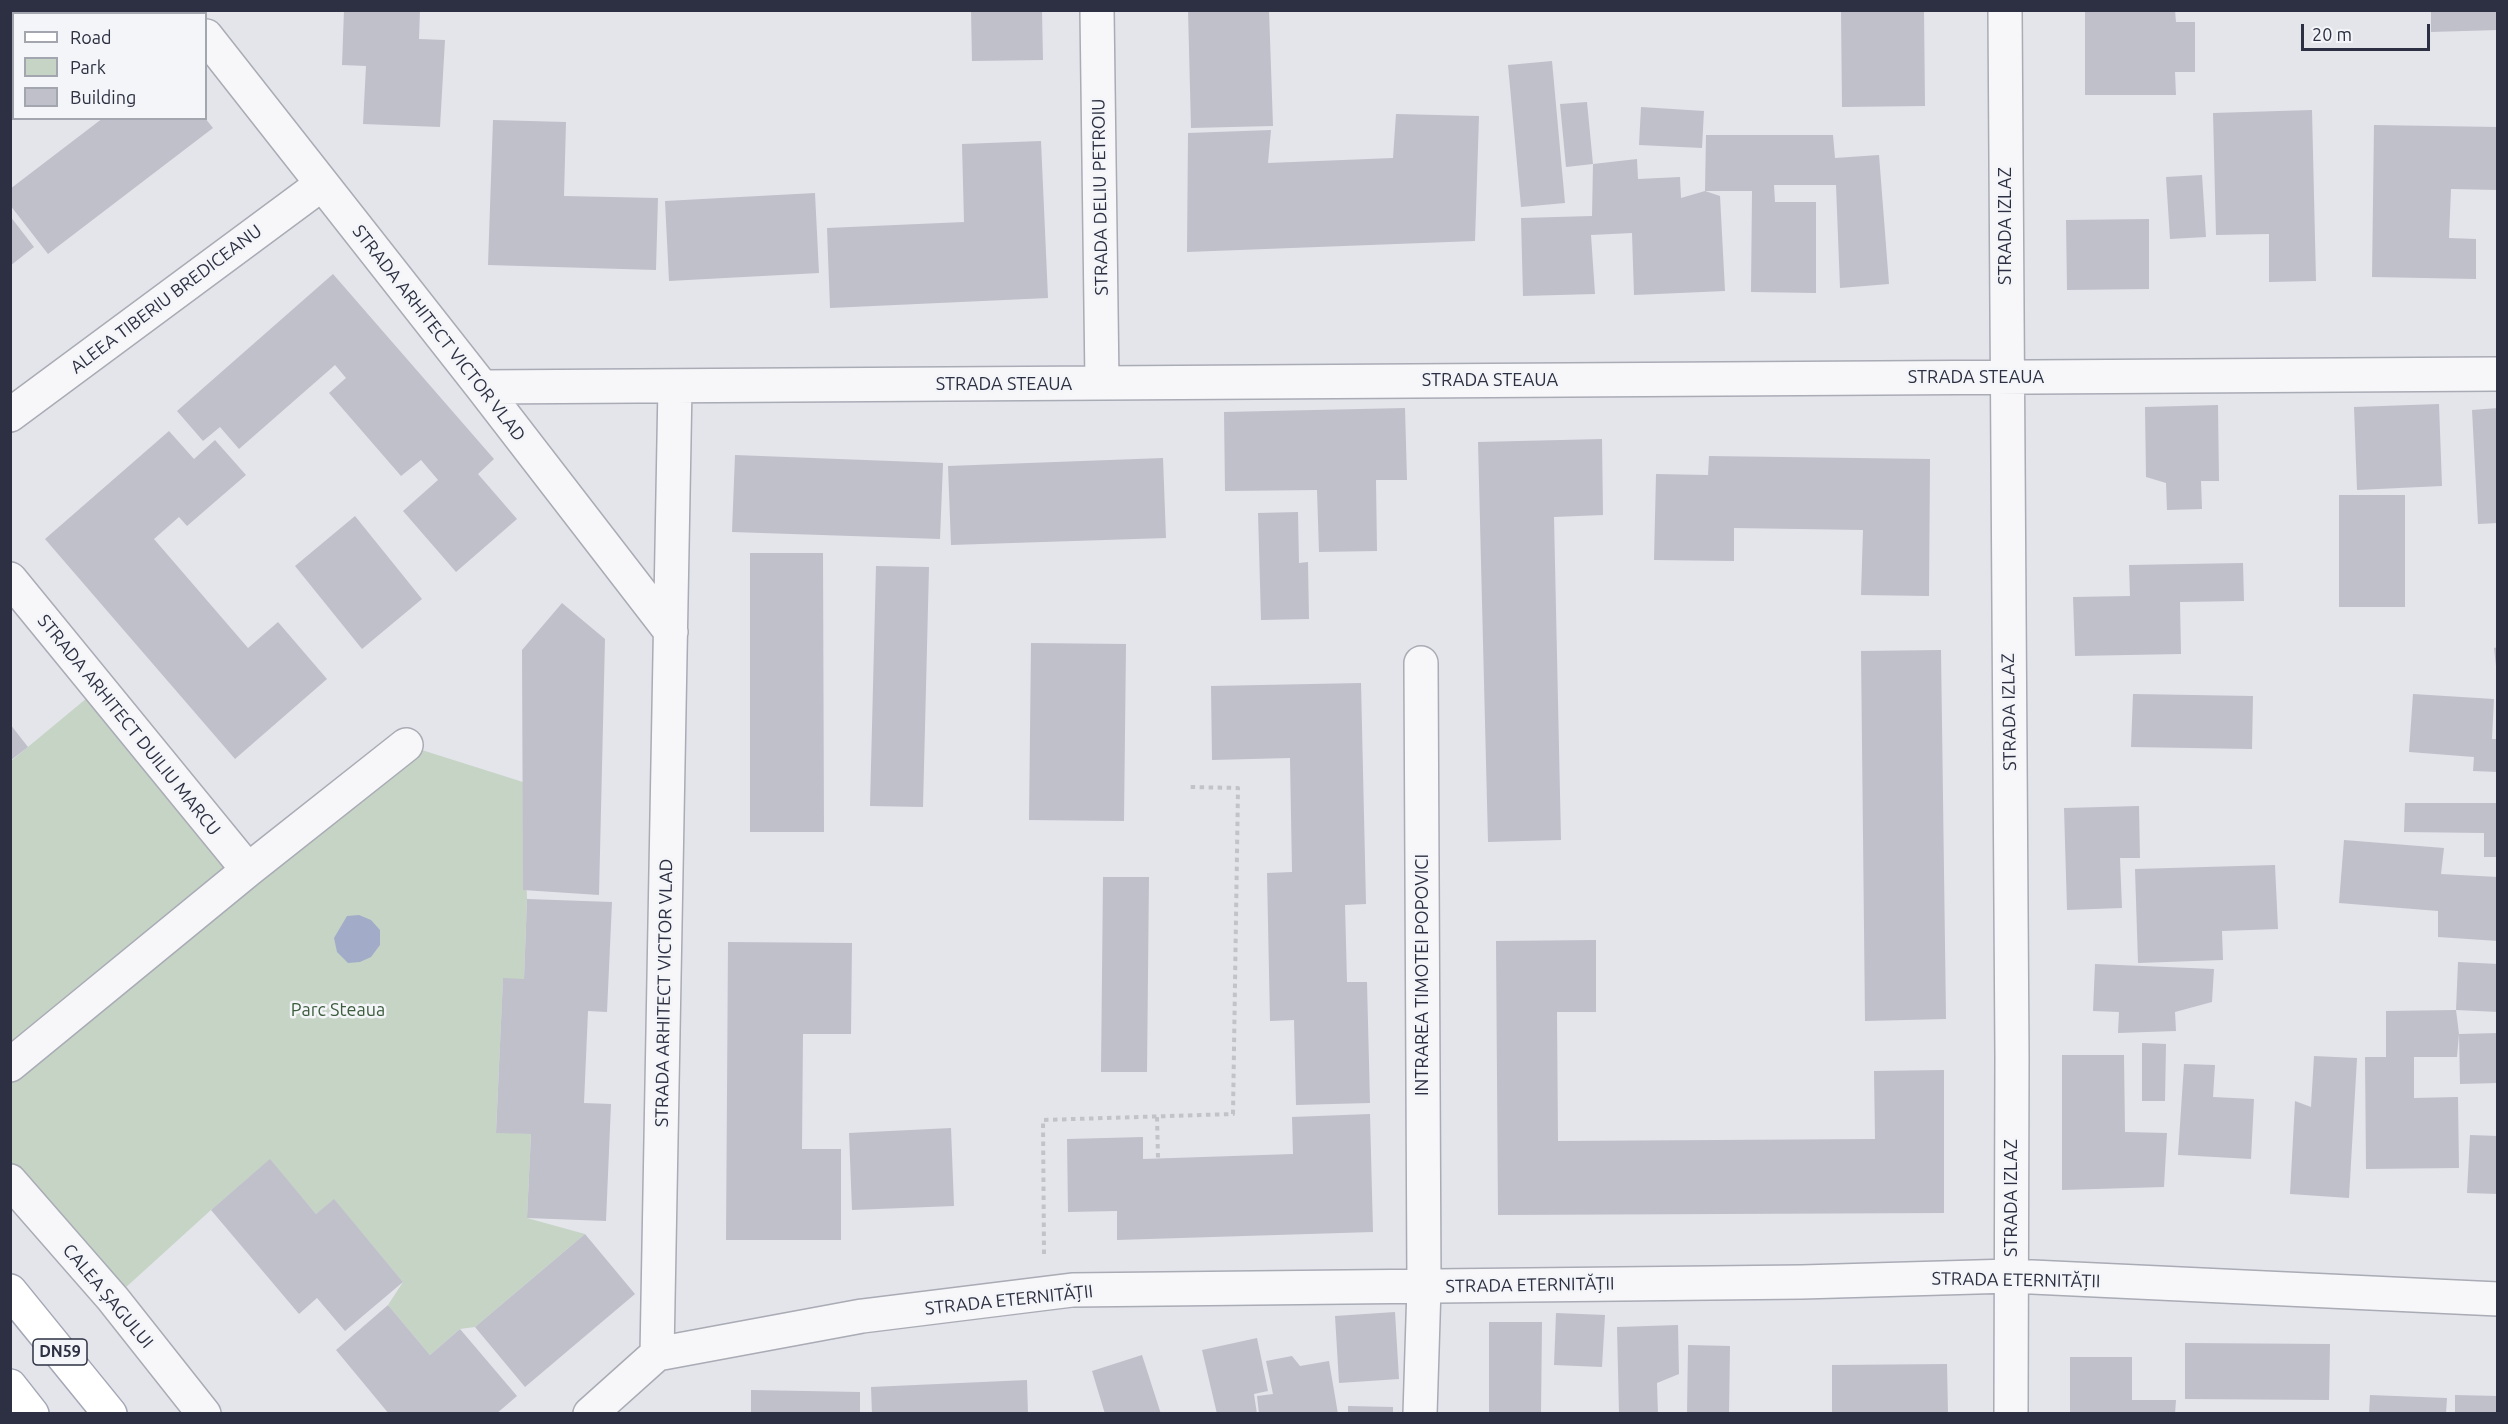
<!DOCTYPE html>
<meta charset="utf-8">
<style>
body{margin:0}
#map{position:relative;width:2508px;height:1424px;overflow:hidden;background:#e4e5eb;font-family:Ubuntu,sans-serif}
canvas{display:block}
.frame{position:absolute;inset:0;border:12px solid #2d3042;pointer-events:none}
.legend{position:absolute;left:12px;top:12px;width:195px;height:108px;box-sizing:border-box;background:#f4f5f8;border:2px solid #a4a6af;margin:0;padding:8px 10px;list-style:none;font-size:18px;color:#2d3042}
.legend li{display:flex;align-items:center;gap:12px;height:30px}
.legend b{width:30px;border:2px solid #a4a6af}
.scale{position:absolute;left:2301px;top:24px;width:129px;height:27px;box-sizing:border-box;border:3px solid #2d3042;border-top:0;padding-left:8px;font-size:18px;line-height:21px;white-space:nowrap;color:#2d3042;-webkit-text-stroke:4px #f4f5f8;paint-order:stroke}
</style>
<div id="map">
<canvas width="2508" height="1424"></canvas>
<div class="frame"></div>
<ul class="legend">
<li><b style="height:8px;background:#fff"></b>Road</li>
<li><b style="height:16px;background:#c6d4c6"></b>Park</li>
<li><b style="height:16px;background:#bfc0ca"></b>Building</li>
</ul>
<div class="scale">20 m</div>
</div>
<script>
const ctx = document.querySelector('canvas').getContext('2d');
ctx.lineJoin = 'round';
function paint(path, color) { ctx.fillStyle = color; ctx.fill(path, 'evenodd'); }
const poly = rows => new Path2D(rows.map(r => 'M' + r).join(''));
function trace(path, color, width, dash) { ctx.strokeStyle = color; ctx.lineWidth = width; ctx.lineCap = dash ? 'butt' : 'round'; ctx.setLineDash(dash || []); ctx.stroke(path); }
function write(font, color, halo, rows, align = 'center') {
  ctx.font = font + ' Ubuntu,sans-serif'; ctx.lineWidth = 5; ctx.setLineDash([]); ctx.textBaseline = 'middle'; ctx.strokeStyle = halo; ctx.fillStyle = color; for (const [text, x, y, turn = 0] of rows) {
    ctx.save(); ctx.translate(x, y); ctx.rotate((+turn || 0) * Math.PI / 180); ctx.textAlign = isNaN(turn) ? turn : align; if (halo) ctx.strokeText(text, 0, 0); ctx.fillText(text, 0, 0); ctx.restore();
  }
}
const green = poly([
 [99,688,248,870,406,745,523,782,527,899,524,979,503,979,496,1132,531,1134,527,1218,585,1234,475,1327,460,1329,430,1355,388,1305,403,1282,334,1200,316,1214,270,1160,211,1210,113,1299,11,1181,11,761]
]);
const water = poly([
 [359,915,371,920,380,930,380,945,371,957,360,962,348,963,337,952,334,938,347,916]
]);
const building = poly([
 [344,10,420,10,419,39,445,40,440,127,363,124,366,66,342,65],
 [971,10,1042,10,1043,60,972,61],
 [1188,10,1269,10,1273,126,1191,128],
 [1841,10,1924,10,1925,106,1842,107],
 [2085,10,2175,10,2176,22,2195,22,2195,72,2175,72,2176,95,2085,95],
 [2431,10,2498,10,2498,30,2431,32],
 [1552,61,1565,203,1521,207,1508,65],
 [1587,102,1593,164,1637,159,1638,179,1680,177,1681,198,1705,191,1706,135,1833,135,1835,158,1879,155,1889,284,1840,288,1836,185,1774,185,1775,202,1816,202,1816,293,1751,292,1752,191,1705,191,1720,196,1725,291,1634,295,1632,233,1591,235,1595,294,1523,296,1521,218,1592,216,1593,164,1566,167,1560,104],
 [1641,107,1704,111,1702,148,1639,145],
 [2312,110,2316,281,2269,282,2269,234,2216,235,2213,113],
 [1396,114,1479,116,1475,241,1187,252,1188,133,1271,130,1268,163,1393,158],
 [103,118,205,118,213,128,48,254,10,205,10,189],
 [493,120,566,122,564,196,658,198,656,270,488,265],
 [2374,125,2498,127,2498,190,2451,189,2449,238,2476,239,2476,279,2372,277],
 [1041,141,1048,298,830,308,827,228,964,222,962,144],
 [2202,175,2206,237,2170,239,2166,177],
 [815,193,819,273,669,281,665,201],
 [10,216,34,247,10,266],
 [2149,219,2149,289,2067,290,2066,220],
 [333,274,494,459,478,474,517,519,456,572,403,511,438,480,421,460,401,476,329,393,346,378,335,365,239,449,220,427,203,441,177,411],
 [2439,404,2442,486,2357,490,2354,407],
 [2218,405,2219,481,2201,481,2202,509,2167,510,2166,483,2146,477,2145,407],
 [1405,408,1407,480,1376,480,1377,551,1319,552,1317,490,1225,491,1224,412],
 [2498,408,2498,523,2478,524,2472,410],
 [169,431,194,459,215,440,246,475,187,526,179,517,154,539,248,648,278,622,327,679,235,759,45,539],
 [1602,439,1603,515,1554,517,1561,840,1488,842,1478,442],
 [735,455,943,463,940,539,732,532],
 [1709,456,1930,459,1929,596,1861,595,1863,530,1734,528,1734,561,1654,560,1656,474,1708,475],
 [1163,458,1166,538,951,545,948,466],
 [2339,495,2405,495,2405,607,2339,607],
 [1298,512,1299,563,1308,562,1309,619,1261,620,1258,513],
 [355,516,422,599,362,649,295,566],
 [750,553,823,553,824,832,750,832],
 [2243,563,2244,601,2180,602,2181,654,2075,656,2073,597,2130,596,2129,565],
 [876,566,929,567,923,807,870,806],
 [562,603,605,639,599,895,523,890,522,650],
 [1031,643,1126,644,1124,821,1029,820],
 [2498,647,2498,666,2496,666,2494,648],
 [1941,650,1946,1019,1865,1021,1861,651],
 [1361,683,1366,904,1345,905,1347,982,1367,982,1370,1103,1296,1105,1294,1020,1270,1021,1267,873,1292,872,1290,758,1212,760,1211,686],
 [2133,694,2253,696,2252,749,2131,747],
 [2413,694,2494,699,2492,739,2498,739,2498,772,2473,771,2474,757,2409,752],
 [10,724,28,747,10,761],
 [2405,803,2498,803,2498,857,2484,857,2484,833,2404,832],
 [2139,806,2140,858,2120,858,2122,908,2067,910,2064,808],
 [2344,840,2444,848,2441,874,2498,877,2498,941,2438,937,2438,911,2339,903],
 [2275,865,2278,929,2222,931,2223,960,2138,963,2135,869],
 [1103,877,1149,877,1147,1072,1101,1072],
 [527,899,612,902,607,1012,588,1011,584,1103,611,1104,606,1221,527,1218,531,1134,496,1133,503,978,524,979],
 [1596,940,1596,1012,1557,1012,1558,1141,1875,1139,1874,1071,1944,1070,1944,1213,1498,1215,1496,941],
 [728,942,852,943,851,1034,803,1034,802,1149,841,1149,841,1240,726,1240],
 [2458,962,2498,964,2498,1012,2456,1010],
 [2095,964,2214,969,2212,1002,2175,1012,2176,1031,2118,1033,2119,1012,2093,1011],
 [2456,1010,2459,1034,2457,1057,2414,1057,2414,1098,2458,1097,2459,1168,2366,1169,2365,1057,2386,1057,2386,1011],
 [2498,1033,2498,1083,2460,1084,2459,1034],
 [2142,1043,2166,1044,2165,1101,2142,1101],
 [2062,1055,2124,1055,2125,1132,2167,1133,2164,1187,2062,1190],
 [2314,1056,2357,1058,2349,1198,2290,1194,2295,1101,2311,1107],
 [2184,1064,2215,1065,2213,1097,2254,1099,2251,1159,2178,1155],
 [1370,1114,1373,1232,1117,1240,1117,1211,1068,1212,1067,1139,1143,1137,1143,1159,1293,1154,1292,1117],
 [951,1128,954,1206,852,1210,849,1133],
 [2470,1135,2498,1136,2498,1194,2467,1193],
 [270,1159,316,1214,334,1199,403,1282,345,1331,317,1298,299,1314,211,1210],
 [585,1234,635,1294,525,1387,475,1327],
 [388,1305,430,1355,460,1329,517,1396,496,1414,389,1414,336,1350],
 [1395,1312,1399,1379,1339,1383,1335,1316],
 [1556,1313,1605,1315,1602,1367,1554,1365],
 [1489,1322,1542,1322,1541,1414,1489,1414],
 [1678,1325,1679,1374,1657,1383,1658,1414,1619,1414,1617,1327],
 [1257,1338,1268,1391,1254,1394,1257,1414,1217,1414,1202,1350],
 [2185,1343,2330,1344,2329,1400,2185,1399],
 [1688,1345,1730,1346,1729,1414,1687,1414],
 [1142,1355,1161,1414,1105,1414,1092,1371],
 [1292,1356,1300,1366,1329,1361,1338,1414,1259,1414,1257,1396,1273,1394,1266,1361],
 [2070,1357,2132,1357,2132,1400,2176,1400,2175,1414,2070,1414],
 [1947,1364,1948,1414,1832,1414,1832,1365],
 [1027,1380,1028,1414,872,1414,871,1387],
 [751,1390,860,1392,860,1414,751,1414],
 [2370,1395,2447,1398,2446,1414,2369,1414],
 [2455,1395,2498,1396,2498,1414,2455,1414],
 [1348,1406,1393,1407,1393,1414,1348,1414]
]);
const path = poly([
 [1157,1117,1158,1158],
 [1044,1254,1043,1120,1233,1114,1238,788,1190,787]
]);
const minor = poly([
 [186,10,188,14],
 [1097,10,1102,383],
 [2005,10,2012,1056,2011,1414],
 [206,36,482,387,671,632],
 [482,387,2498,374],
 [10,415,322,184],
 [10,579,248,870],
 [10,1065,248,870,406,745],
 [10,1181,113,1299,204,1414],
 [657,1354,675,386],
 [590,1414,657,1354,862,1316,1072,1290,1802,1282,2011,1276,2498,1299],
 [1420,1414,1424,1287,1421,663]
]);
const major = poly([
 [10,1291,110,1414],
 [10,1386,32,1414]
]);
const shields = [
 [60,1352,54]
];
const shieldNames = [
 ["DN59",60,1352]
];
const streetNames = [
 ["STRADA DELIU PETROIU",1100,197,-91],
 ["STRADA IZLAZ",2005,226,-90],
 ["ALEEA TIBERIU BREDICEANU",166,299,-37],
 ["STRADA ARHITECT VICTOR VLAD",439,333,52],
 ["STRADA STEAUA",1976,377],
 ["STRADA STEAUA",1490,380],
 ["STRADA STEAUA",1004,384],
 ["STRADA IZLAZ",2009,712,-91],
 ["STRADA ARHITECT DUILIU MARCU",129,725,51],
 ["INTRAREA TIMOTEI POPOVICI",1422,975,-90],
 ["STRADA ARHITECT VICTOR VLAD",664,993,-89],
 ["STRADA IZLAZ",2011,1198,-90],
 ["STRADA ETERNITĂȚII",2016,1280,1],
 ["STRADA ETERNITĂȚII",1530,1285,-1],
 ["CALEA ȘAGULUI",108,1296,50],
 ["STRADA ETERNITĂȚII",1009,1300,-6]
];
const parkNames = [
 ["Parc Steaua",338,1010]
];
paint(green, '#c6d4c6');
paint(water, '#a2acc8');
paint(building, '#bfc0ca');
trace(minor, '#a9abb5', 36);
trace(major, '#a4a7b6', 36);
trace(path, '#c2c3c9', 4, [4.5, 4.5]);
trace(minor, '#f7f7f9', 33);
trace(major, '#fff', 33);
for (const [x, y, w] of shields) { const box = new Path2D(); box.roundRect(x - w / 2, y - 13, w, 26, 4.5); ctx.fillStyle = '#f4f5f8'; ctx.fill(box); trace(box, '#2d3042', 1.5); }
write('bold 16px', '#2d3042', null, shieldNames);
write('18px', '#2d3042', '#f4f5f8', streetNames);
write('18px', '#3b5d3c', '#f4f5f8', parkNames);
</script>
